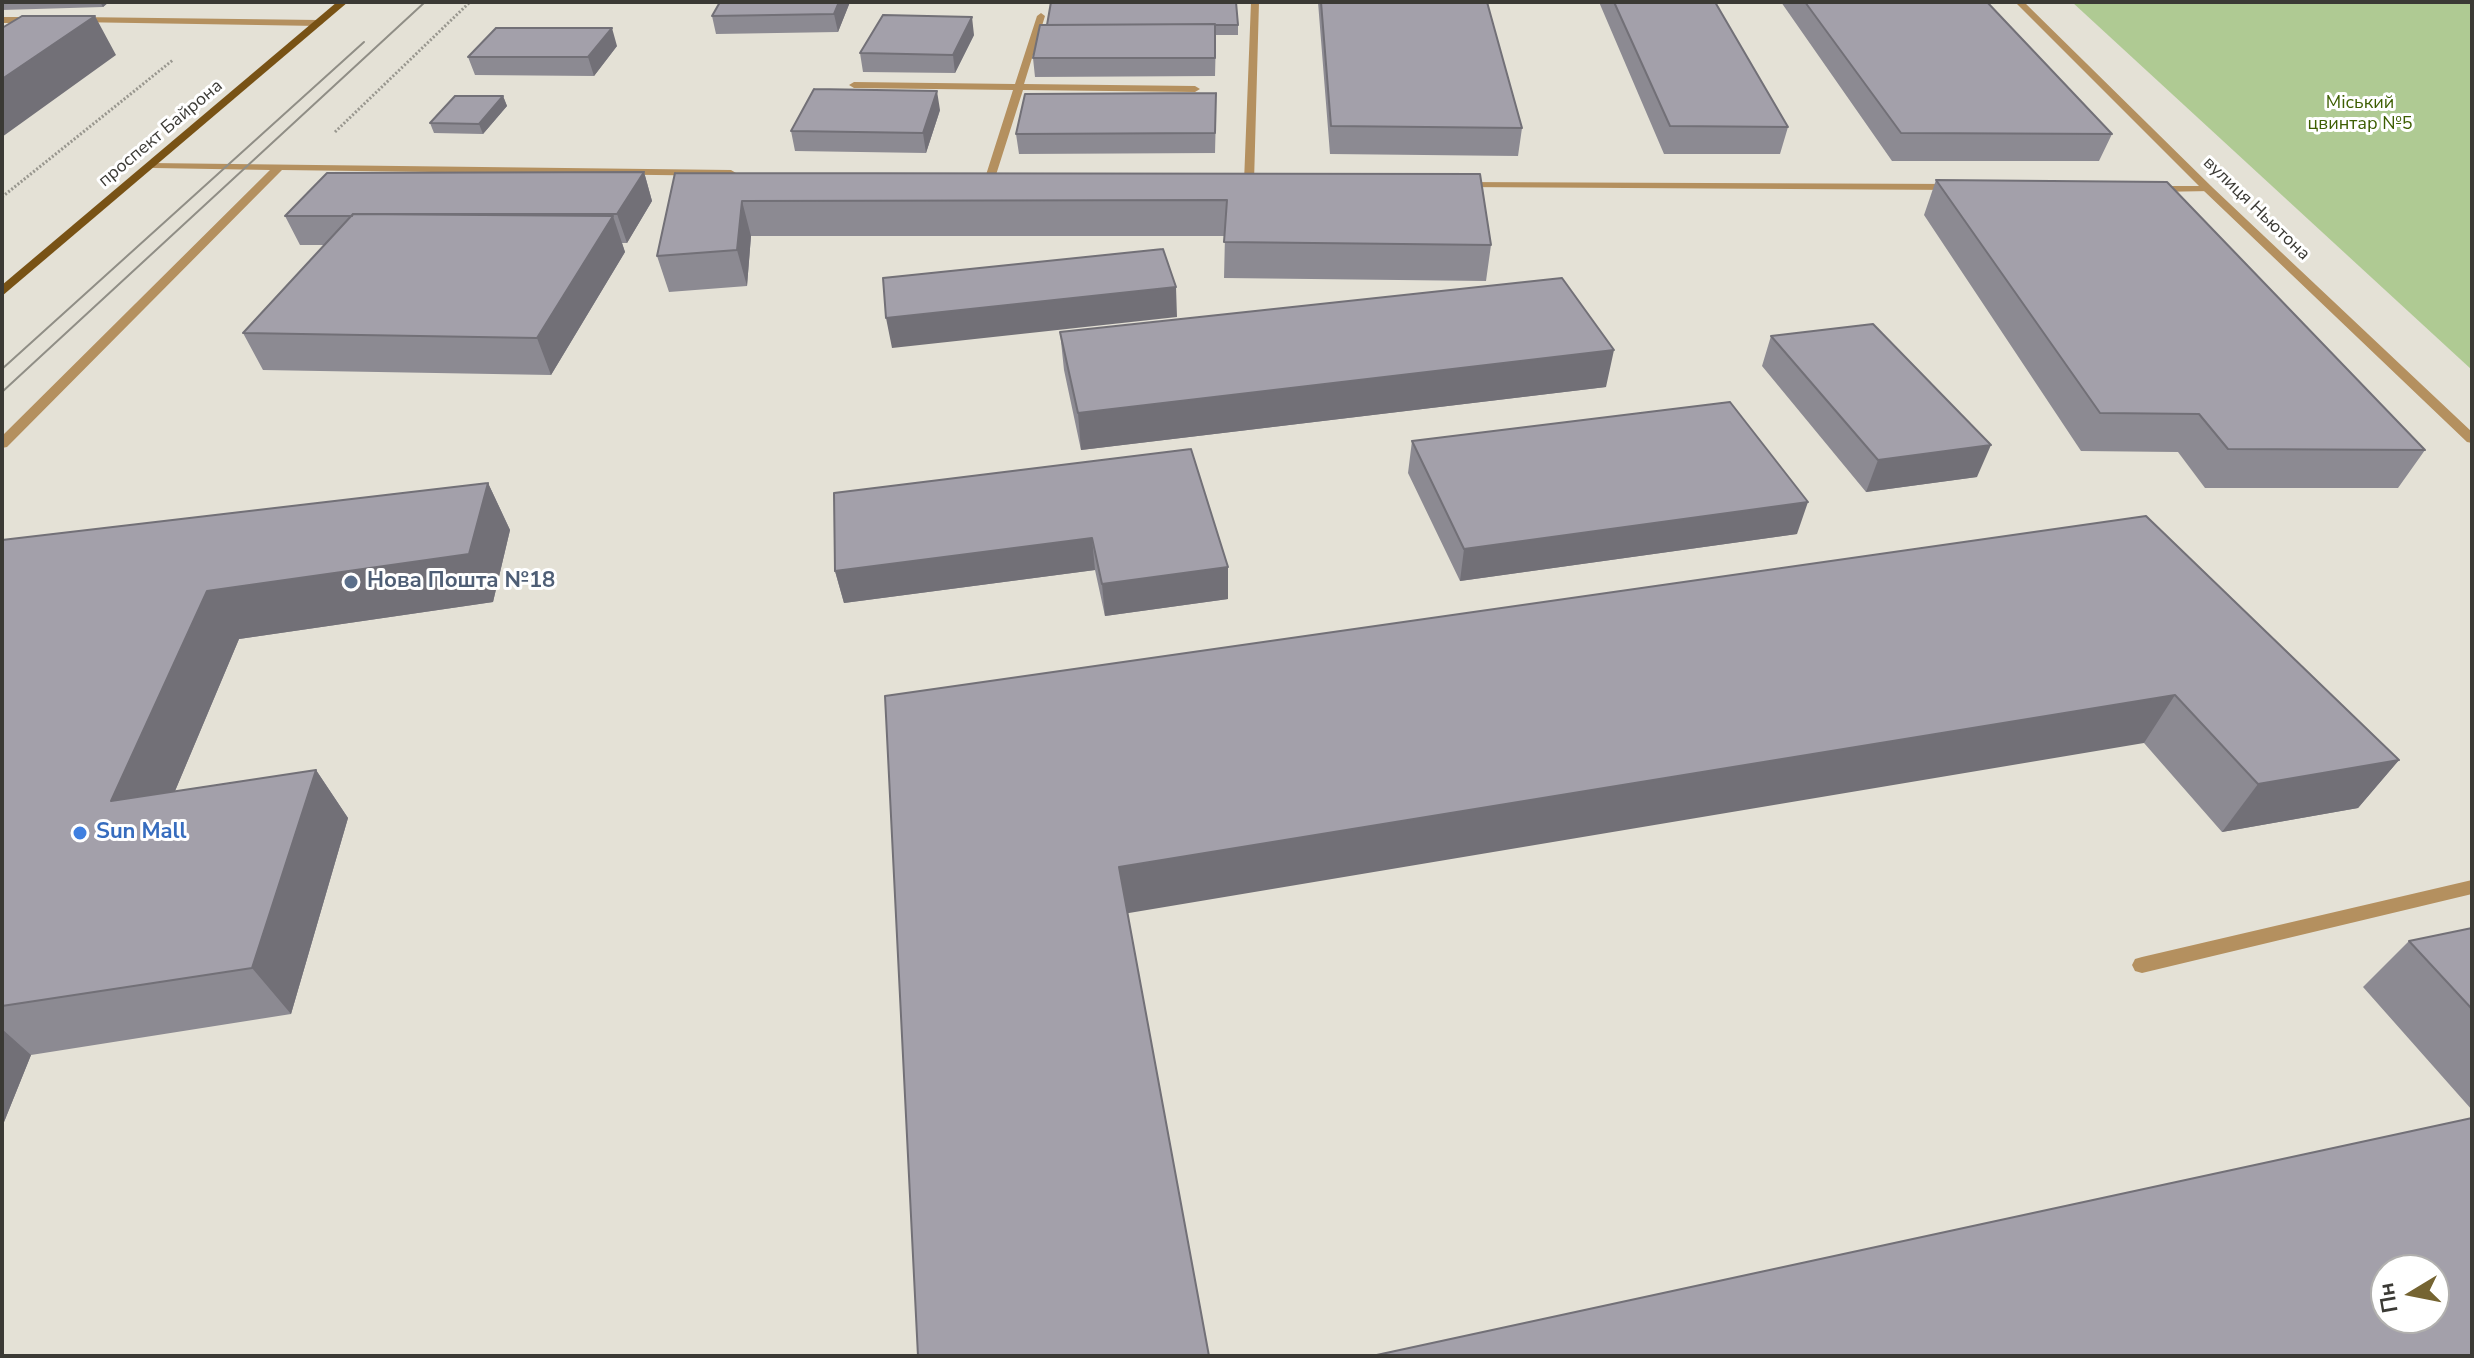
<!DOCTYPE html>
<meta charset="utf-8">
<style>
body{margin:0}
#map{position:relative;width:2474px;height:1358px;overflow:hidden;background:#e4e1d6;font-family:"Nunito Sans",sans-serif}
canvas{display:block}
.frame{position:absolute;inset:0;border:4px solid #3b3a35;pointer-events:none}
.north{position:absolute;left:2370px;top:1254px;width:80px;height:80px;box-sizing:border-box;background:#fff;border:2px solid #b1b0ae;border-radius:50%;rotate:260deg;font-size:22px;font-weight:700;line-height:32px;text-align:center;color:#3b3a35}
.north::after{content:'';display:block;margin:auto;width:28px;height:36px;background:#756432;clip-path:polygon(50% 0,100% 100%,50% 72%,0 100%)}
</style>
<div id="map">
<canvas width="2474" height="1358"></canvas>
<div class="frame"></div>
<div class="north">Пн</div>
</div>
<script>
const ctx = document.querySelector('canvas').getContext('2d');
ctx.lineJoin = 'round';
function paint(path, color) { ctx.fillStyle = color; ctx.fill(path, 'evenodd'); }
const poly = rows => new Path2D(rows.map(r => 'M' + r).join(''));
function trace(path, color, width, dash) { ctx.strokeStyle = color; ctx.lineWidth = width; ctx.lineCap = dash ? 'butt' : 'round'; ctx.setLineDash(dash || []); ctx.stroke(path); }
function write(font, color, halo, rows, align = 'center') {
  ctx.font = font + ' "Nunito Sans",sans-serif'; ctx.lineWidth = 6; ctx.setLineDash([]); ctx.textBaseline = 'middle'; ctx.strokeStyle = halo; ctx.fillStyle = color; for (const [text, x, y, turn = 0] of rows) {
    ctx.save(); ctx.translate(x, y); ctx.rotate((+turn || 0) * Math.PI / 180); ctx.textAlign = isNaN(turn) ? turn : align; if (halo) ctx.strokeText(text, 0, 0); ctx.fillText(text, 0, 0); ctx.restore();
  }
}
const green = poly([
 [2072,2,2472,2,2472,370]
]);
const path = poly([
 [335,132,470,2],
 [2,197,173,60]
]);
const lane = poly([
 [1041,13,1045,16,1024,84,1195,86,1200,89,1195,92,1023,90,995,178,990,181,985,178,1013,90,854,88,849,85,854,82,1015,84,1037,16,1041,13],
 [150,163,731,170,736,173,731,176,282,170,7,447,2,448,2,436,270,170,154,168,150,167,150,163],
 [1458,182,1955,184,1960,187,1955,190,1462,187,1458,186,1458,182],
 [2208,186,2212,187,2212,191,2154,192,2149,189,2154,186,2208,186],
 [2472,880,2472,894,2142,973,2135,971,2132,965,2135,959,2142,957,2472,880]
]);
const street = poly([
 [1251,2,1259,2,1254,182,1249,185,1244,182,1251,2],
 [2015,2,2024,2,2212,187,2472,432,2472,443,2467,442,2204,191,2015,2],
 [2,17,38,17,42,20,38,23,2,23,2,17],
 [77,17,319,20,323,23,319,26,74,22,74,18,77,17]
]);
const primary = poly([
 [337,2,348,2,2,296,2,285,337,2]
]);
const tram = poly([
 [2,369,364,42],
 [2,392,425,2]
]);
const wall = poly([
 [2,2,109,2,103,7,2,10],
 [850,2,838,32,716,34,712,16],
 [1318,2,1487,2,1522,128,1518,156,1330,154],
 [1599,2,1715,2,1788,127,1780,154,1664,154],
 [1781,2,1987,2,2112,134,2099,161,1892,161],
 [1040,25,1238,25,1238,35,1216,35,1215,76,1035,77,1033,58],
 [974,35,955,73,863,72,860,53],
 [617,46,594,76,475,75,468,57],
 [503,96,507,106,483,134,434,133,430,123],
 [940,110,926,153,795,151,791,131],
 [1216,112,1215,153,1019,154,1016,134],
 [644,172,652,201,627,243,622,243,625,252,551,375,263,370,243,333,325,245,300,245,285,216],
 [675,173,1480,174,1491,245,1486,281,1224,278,1225,236,751,236,747,286,669,292,657,256],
 [1936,180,2425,450,2398,488,2205,488,2178,452,2081,451,1924,215],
 [1060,332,1606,387,1081,450,1064,370],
 [1771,336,1977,477,1866,492,1762,366],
 [1412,441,1797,534,1460,581,1408,473],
 [488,483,510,530,493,602,239,639,175,791,316,770,348,818,291,1014,31,1055,2,1127,2,540],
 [834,493,1228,567,1228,599,1105,616,1095,570,844,603,835,571],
 [2146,516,2399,760,2358,808,2222,832,2144,743],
 [2472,928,2472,1110,2363,987,2409,941]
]);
const shadedWall = poly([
 [100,2,109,2,103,7],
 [839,2,850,2,838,32,834,14],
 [95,16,116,55,2,137,2,79],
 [972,17,974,35,955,73,953,55],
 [612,28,617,46,594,76,588,57],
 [937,91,940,110,926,153,923,133],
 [503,96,507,106,483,134,479,124],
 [644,172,652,201,627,243,617,214],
 [742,201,751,236,747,286,737,250],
 [613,216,625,252,551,375,537,338],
 [1176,287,1177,317,892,348,886,318],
 [1614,350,1606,387,1081,450,1078,413],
 [1991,445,1977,477,1866,492,1878,460],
 [488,483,510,530,493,602,239,639,151,848,111,801,207,591],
 [1808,502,1797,534,1460,581,1464,549],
 [1092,538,1095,570,844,603,835,571],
 [1228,567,1228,599,1105,616,1102,584],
 [2175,695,2144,743,1123,914,1119,867],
 [2399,760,2358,808,2222,832,2258,784],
 [316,770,348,818,291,1014,252,968],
 [2,1029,31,1055,2,1127]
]);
const building = poly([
 [720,2,839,2,834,14,712,16,720,2],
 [1051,2,1236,2,1238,25,1215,25,1215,24,1047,25,1051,2],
 [1321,2,1487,2,1522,128,1331,126,1321,2],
 [1614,2,1715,2,1788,127,1670,126,1614,2],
 [1805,2,1987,2,2112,134,1901,133,1805,2],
 [883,15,972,17,953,55,860,53,883,15],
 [22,16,95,16,2,79,2,28,22,16],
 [1215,24,1215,58,1033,58,1040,25,1215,24],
 [496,28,612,28,588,57,468,57,496,28],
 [814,89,937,91,923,133,791,131,814,89],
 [1216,93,1215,133,1016,134,1025,94,1216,93],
 [455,96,503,96,479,124,430,123,455,96],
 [644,172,617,214,353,214,352,216,285,216,327,173,644,172],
 [675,173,1480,174,1491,245,1224,242,1227,200,742,201,737,250,657,256,675,173],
 [1936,180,2167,182,2425,450,2228,449,2199,414,2100,413,1936,180],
 [353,214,613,216,537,338,243,333,353,214],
 [1163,249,1176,287,886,318,883,278,1163,249],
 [1562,278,1614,350,1078,413,1060,332,1562,278],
 [1873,324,1991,445,1878,460,1771,336,1873,324],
 [1730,402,1808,502,1464,549,1412,441,1730,402],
 [1191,449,1228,567,1102,584,1092,538,835,571,834,493,1191,449],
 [488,483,469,554,207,591,111,801,316,770,252,968,2,1006,2,540,488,483],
 [2146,516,2399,760,2258,784,2175,695,1119,867,1209,1356,918,1356,885,696,2146,516],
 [2472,928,2472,1009,2409,941,2472,928],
 [2472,1118,2472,1356,1372,1356,2472,1118],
 [2386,1270,2434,1270,2434,1318,2386,1318,2386,1270]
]);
const markers = [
 [351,582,8,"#5c6f8a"],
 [80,833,8,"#3f7fe0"]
];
const farParknames = [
 ["Міський",2360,104],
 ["цвинтар №5",2360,125]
];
const farStreetnames = [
 ["проспект Байрона",161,134,-40],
 ["вулиця Ньютона",2256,209,44]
];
const serviceNames = [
 ["Нова Пошта №18",367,582]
];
const shopNames = [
 ["Sun Mall",96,833]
];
paint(green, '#afca93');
trace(path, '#99978f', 3, [2, 2]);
paint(lane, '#b4905f');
paint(street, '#b4905f');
paint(primary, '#785215');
trace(tram, '#908e86', 2);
paint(wall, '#8c8a92');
paint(shadedWall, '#727077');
paint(building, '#a3a0aa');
trace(building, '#727077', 2);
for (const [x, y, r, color] of markers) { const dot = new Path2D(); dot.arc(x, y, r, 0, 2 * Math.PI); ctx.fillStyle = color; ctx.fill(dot); trace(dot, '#fff', 3); }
write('18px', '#3d5e02', '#fff', farParknames);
write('18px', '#3b3a35', '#fff', farStreetnames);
write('bold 22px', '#4e5e75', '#fff', serviceNames, 'left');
write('bold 22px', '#366cbe', '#fff', shopNames, 'left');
</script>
